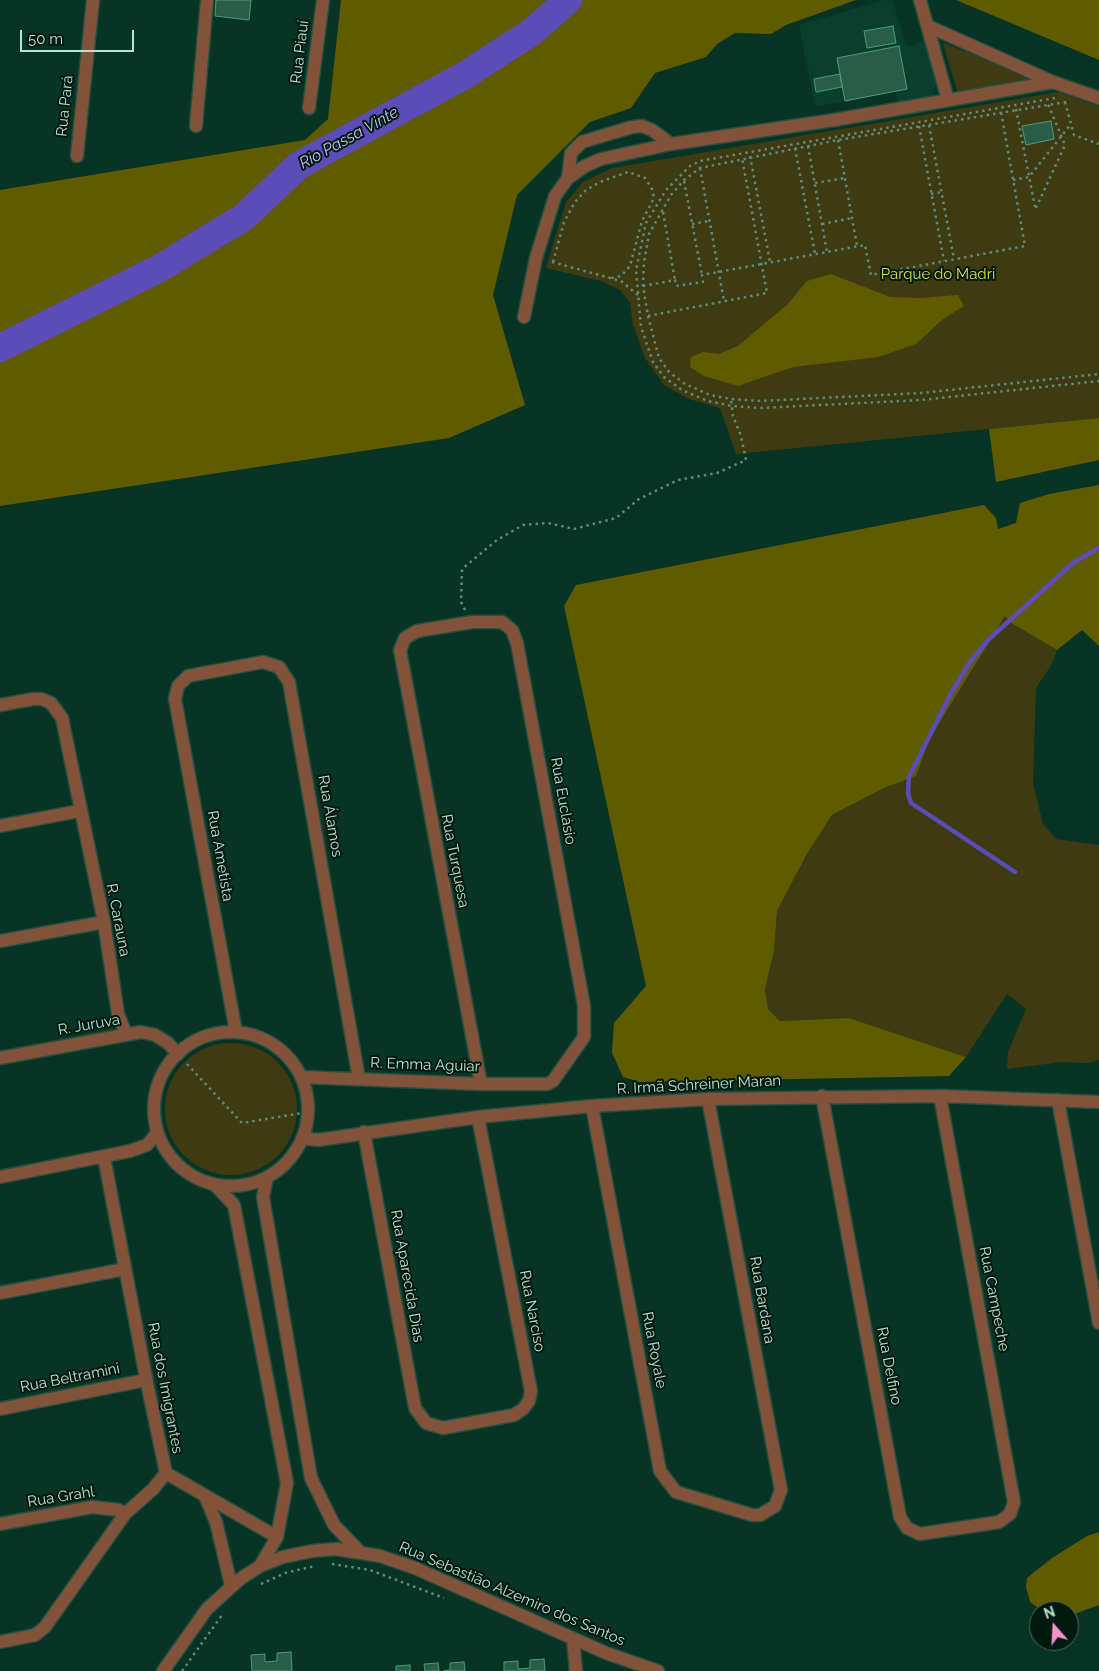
<!DOCTYPE html>
<meta charset="utf-8">
<style>
body{margin:0}
#map{position:relative;width:1099px;height:1671px;overflow:hidden;background:#073425;font-family:Raleway,sans-serif}
canvas{display:block}
.north{position:absolute;left:1029px;top:1601px;width:50px;height:50px;box-sizing:border-box;background:#021910;border:1px solid #4c695d;border-radius:50%;rotate:341deg;font-size:14px;font-weight:700;line-height:20px;text-align:center;color:#bce1d0}
.north::after{content:'';display:block;margin:auto;width:18px;height:22px;background:#f890cb;clip-path:polygon(50% 0,100% 100%,50% 72%,0 100%)}
.scale{position:absolute;left:20px;top:30px;width:114px;height:22px;box-sizing:border-box;border:2px solid #bce1d0;border-top:0;padding-left:6px;font-size:15px;line-height:18px;white-space:nowrap;color:#bce1d0;-webkit-text-stroke:4px #021910;paint-order:stroke}
</style>
<div id="map">
<canvas width="1099" height="1671"></canvas>
<div class="north">N</div>
<div class="scale">50 m</div>
</div>
<script>
const ctx = document.querySelector('canvas').getContext('2d');
ctx.lineJoin = 'round';
function paint(path, color) { ctx.fillStyle = color; ctx.fill(path, 'evenodd'); }
const poly = rows => new Path2D(rows.map(r => 'M' + r).join(''));
function trace(path, color, width, dash) { ctx.strokeStyle = color; ctx.lineWidth = width; ctx.lineCap = dash ? 'butt' : 'round'; ctx.setLineDash(dash || []); ctx.stroke(path); }
function write(font, color, halo, rows, align = 'center') {
  ctx.font = font + ' Raleway,sans-serif'; ctx.lineWidth = 4; ctx.setLineDash([]); ctx.textBaseline = 'middle'; ctx.strokeStyle = halo; ctx.fillStyle = color; for (const [text, x, y, turn = 0] of rows) {
    ctx.save(); ctx.translate(x, y); ctx.rotate((+turn || 0) * Math.PI / 180); ctx.textAlign = isNaN(turn) ? turn : align; if (halo) ctx.strokeText(text, 0, 0); ctx.fillText(text, 0, 0); ctx.restore();
  }
}
const built = poly([
 [884,0,892,0,907,47,925,41,937,81,933,95,926,100,898,104,895,91,815,107,799,25]
]);
const green = poly([
 [943,43,1018,71,1026,77,1026,81,958,94],
 [1059,92,1099,106,1099,418,736,454,720,408,689,399,664,385,645,358,633,325,630,303,620,290,601,281,546,268,566,202,583,182,612,168],
 [1005,615,1011,623,1057,650,1052,664,1036,688,1033,783,1043,824,1056,839,1099,845,1099,1060,1087,1063,1062,1062,1007,1069,1008,1052,1026,1009,1007,994,966,1057,849,1018,780,1021,768,1009,765,989,774,954,777,911,809,851,832,815,884,788,916,776,930,738],
 '165 1109a66 66 0 1 1 132 0a66 66 0 1 1-132 0Z'
]);
const forest = poly([
 [341,0,856,0,786,25,771,34,735,33,717,44,706,57,655,73,631,108,590,122,517,195,493,295,525,405,449,438,0,506,0,190,305,140,328,119],
 [956,0,1099,0,1099,60],
 [831,274,890,297,921,298,958,295,964,306,943,319,916,344,878,357,793,367,738,386,704,376,690,367,691,357,703,352,719,354,738,346,788,304,807,281],
 [1099,418,1099,460,996,482,989,429],
 [1099,485,1099,646,1082,630,1057,650,1011,623,1005,616,930,738,916,776,884,788,832,815,807,854,777,911,774,952,765,989,768,1009,780,1021,849,1018,966,1057,949,1076,640,1082,623,1077,612,1053,614,1023,646,986,564,606,576,585,984,505,996,518,998,529,1016,523,1020,503,1049,494],
 [1099,1532,1099,1605,1069,1616,1069,1611,1043,1611,1030,1602,1026,1587,1027,1578,1052,1558,1087,1536]
]);
const stream = poly([
 [1015,872,911,803,908,793,909,777,950,695,970,662,988,640,1073,563,1099,548]
]);
const river = poly([
 [0,348,160,268,244,217,299,165,467,74,533,31,568,0]
]);
const building = poly([
 [216,0,251,0,249,20,215,16,216,0],
 [893,26,896,43,867,48,864,31,893,26],
 [899,46,907,89,845,101,837,58,899,46],
 [840,74,842,87,816,92,814,79,840,74],
 [1051,121,1054,139,1026,145,1022,126,1051,121],
 [291,1652,292,1671,252,1671,251,1655,265,1654,265,1662,277,1661,277,1653,291,1652],
 [544,1659,545,1671,504,1671,504,1662,518,1661,518,1669,530,1668,530,1660,544,1659],
 [464,1662,465,1671,443,1671,450,1670,450,1663,464,1662],
 [438,1663,439,1671,425,1671,424,1664,438,1663],
 [410,1665,410,1671,396,1671,396,1666,410,1665]
]);
const path = poly([
 [1055,98,700,161,690,166,666,190,646,223,636,270,641,327,653,362,664,377,682,390,708,401,732,406,760,408,921,400,1099,381],
 [1065,102,1074,135,1099,144],
 [1066,102,838,140,700,168,684,180,671,195,649,234,644,262,643,286,648,316,659,358,669,372,685,384,710,395,731,399,760,401,921,393,1099,374],
 [1016,109,1035,207],
 [929,125,954,259],
 [919,126,944,261],
 [838,140,857,246],
 [808,146,827,252],
 [795,148,815,254],
 [750,156,770,262],
 [700,168,724,301],
 [1013,180,1029,177,1071,124],
 [684,181,702,275],
 [815,183,845,178],
 [931,194,942,192],
 [1036,208,1065,145,1048,104],
 [663,212,675,280],
 [692,224,709,221],
 [822,224,852,218],
 [552,262,621,281,638,295],
 [553,262,564,222,575,202,586,190,600,182,628,172,645,178,652,189,654,198,642,221,630,266,621,276,611,278],
 [643,286,675,280,676,286,703,282,702,275,865,245,871,275,1025,246,1001,112],
 [648,316,767,293,742,158],
 [465,610,461,602,462,569,497,540,523,525,548,523,574,529,616,518,639,499,678,480,717,473,746,460,741,436,733,416,731,400],
 [187,1064,242,1123,308,1112],
 [332,1564,370,1570,444,1598],
 [261,1584,285,1573,315,1566],
 [182,1671,222,1615]
]);
const minor = poly([
 [920,0,948,100],
 [928,26,1053,82,1099,98],
 [309,108,323,0],
 [196,126,207,0],
 [77,156,93,0],
 [568,178,571,153,582,142,632,127,642,126,652,130,671,144],
 [524,317,536,258,555,196,568,178,585,166,601,159,671,144,834,120,1053,82],
 [0,705,33,699,42,699,51,703,62,718,104,922,118,1014,126,1034],
 [0,826,79,811],
 [0,941,104,922],
 [236,1032,175,699,178,686,188,676,263,662,279,667,289,682,359,1079],
 '154 1109a77 77 0 1 1 154 0a77 77 0 1 1-154 0Z',
 [0,1058,141,1032,155,1035,168,1043,178,1054],
 [301,1077,481,1084,547,1084,553,1081,584,1037,584,1006,517,643,512,630,502,622,472,622,417,631,405,638,400,650,481,1084],
 [822,1096,900,1517,907,1528,920,1534,999,1522,1010,1514,1014,1502,940,1096],
 [1058,1100,1099,1323],
 [592,1106,660,1471,676,1492,752,1515,760,1515,775,1506,781,1490,708,1099],
 [364,1132,415,1408,426,1423,443,1428,514,1415,523,1409,529,1401,531,1391,478,1117],
 [302,1138,318,1140,478,1117,592,1106,708,1099,940,1096,1099,1102],
 [0,1177,130,1151,147,1145,157,1133],
 [267,1177,263,1197,311,1478,334,1525,359,1551],
 [215,1185,234,1205,287,1483,277,1537,260,1566],
 [0,1293,125,1269],
 [0,1409,146,1380],
 [166,1473,277,1537],
 [205,1496,216,1522,231,1585],
 [0,1524,92,1507,119,1510,125,1514],
 [573,1639,576,1671],
 [0,1642,35,1635,45,1627,125,1514,153,1489,166,1473,147,1383,104,1157],
 [163,1671,207,1609,240,1579,260,1566,283,1557,312,1551,336,1549,380,1556,415,1568,606,1653,658,1671]
]);
const streetNames = [
 ["Rua Piauí",300,52,-83],
 ["Rua Pará",65,106,-84],
 ["Rua Euclásio",563,801,80],
 ["Rua Álamos",330,816,80],
 ["Rua Ametista",220,856,80],
 ["Rua Turquesa",455,861,79],
 ["R. Carauna",118,920,79],
 ["R. Juruva",89,1025,-10],
 ["R. Emma Aguiar",425,1065,2],
 ["R. Irmã Schreiner Maran",699,1085,-3],
 ["Rua Aparecida Dias",407,1276,80],
 ["Rua Campeche",994,1299,79],
 ["Rua Bardana",762,1300,80],
 ["Rua Narciso",532,1311,79],
 ["Rua Royale",654,1350,79],
 ["Rua Delfino",889,1366,79],
 ["Rua Beltramini",70,1378,-11],
 ["Rua dos Imigrantes",165,1388,79],
 ["Rua Grahl",61,1497,-9],
 ["Rua Sebastião Alzemiro dos Santos",512,1594,23]
];
const parkNames = [
 ["Parque do Madri",938,274]
];
const waterNames = [
 ["Rio Passa Vinte",349,138,-29]
];
paint(built, '#0b3f2d');
paint(green, '#3e3b13');
paint(forest, '#615b00');
trace(stream, '#5c4cb8', 4.5);
trace(river, '#5c4cb8', 28);
paint(building, '#295d49');
trace(building, '#4c9c7d', 1);
trace(minor, '#245040', 15);
trace(path, '#608979', 2.5, [2.5, 4]);
trace(minor, '#83523b', 12);
write('15px', '#bce1d0', '#021910', streetNames);
write('15px', '#e3da50', '#021910', parkNames);
write('italic 16px', '#c1c0f7', '#021910', waterNames);
</script>
